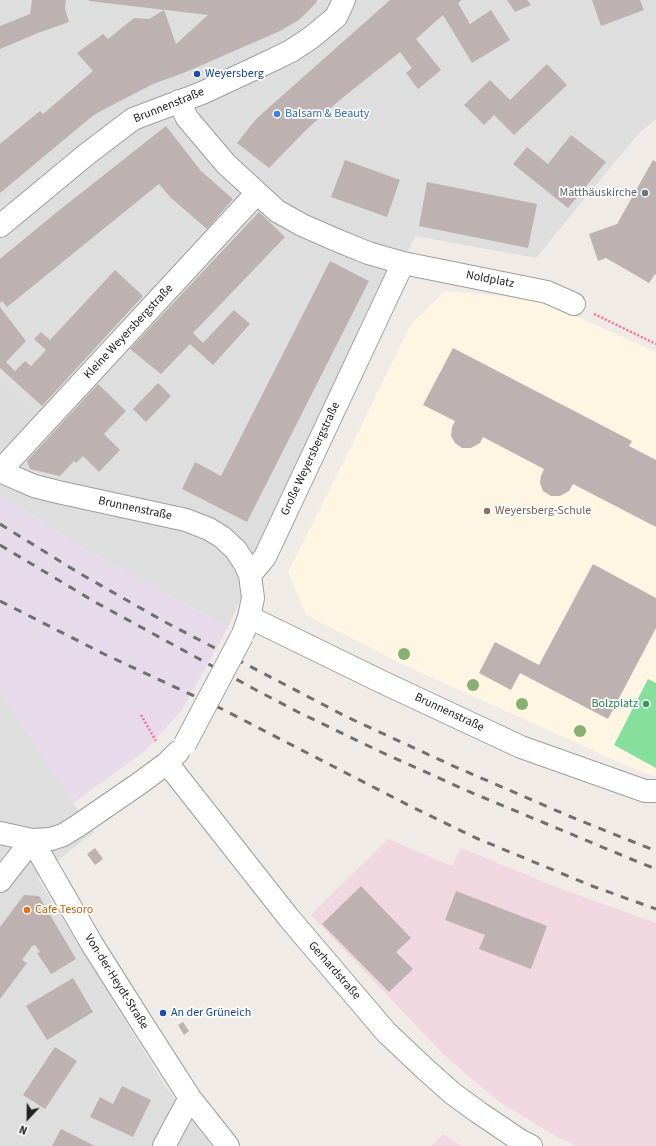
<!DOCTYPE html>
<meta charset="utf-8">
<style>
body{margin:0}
#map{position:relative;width:656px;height:1146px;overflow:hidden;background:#f1ebe8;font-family:"Source Sans 3",sans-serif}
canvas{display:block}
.north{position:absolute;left:8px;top:1098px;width:40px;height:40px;-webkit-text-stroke:3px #fff;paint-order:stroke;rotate:202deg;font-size:11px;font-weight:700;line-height:16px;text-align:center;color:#212121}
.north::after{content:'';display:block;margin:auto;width:14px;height:18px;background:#212121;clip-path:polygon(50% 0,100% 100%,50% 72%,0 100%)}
</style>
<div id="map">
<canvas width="656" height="1146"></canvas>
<div class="north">N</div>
</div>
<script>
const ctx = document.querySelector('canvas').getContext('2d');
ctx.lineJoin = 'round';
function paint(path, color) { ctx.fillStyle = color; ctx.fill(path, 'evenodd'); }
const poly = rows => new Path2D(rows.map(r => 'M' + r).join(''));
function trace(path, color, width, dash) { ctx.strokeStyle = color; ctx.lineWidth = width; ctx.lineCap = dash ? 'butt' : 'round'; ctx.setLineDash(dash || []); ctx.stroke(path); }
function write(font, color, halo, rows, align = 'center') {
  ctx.font = font + ' "Source Sans 3",sans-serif'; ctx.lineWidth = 3.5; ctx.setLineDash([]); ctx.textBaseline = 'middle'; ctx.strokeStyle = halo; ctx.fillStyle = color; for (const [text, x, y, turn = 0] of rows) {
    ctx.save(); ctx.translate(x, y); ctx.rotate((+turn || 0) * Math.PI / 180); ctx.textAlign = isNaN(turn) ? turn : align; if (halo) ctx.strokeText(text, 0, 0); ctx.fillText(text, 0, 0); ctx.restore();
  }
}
const residential = poly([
 [0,0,656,0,656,119,638,134,536,258,415,236,260,555,228,627,92,553,0,495],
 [0,692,73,803,94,832,37,877,166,1087,212,1146,0,1146]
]);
const commercial = poly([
 [388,839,452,866,461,848,564,890,656,923,656,1146,577,1146,559,1138,498,1101,444,1055,311,915],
 [443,1134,462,1146,432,1146]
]);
const industrial = poly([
 [0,495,92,553,228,627,182,710,145,751,73,803,0,692]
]);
const education = poly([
 [445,291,537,299,656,352,656,776,646,774,592,750,404,665,306,615,288,572,349,451,363,422,411,324]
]);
const pitch = poly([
 [648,679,656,683,656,768,614,745]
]);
const parking = poly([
 [0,381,35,414,1,452,0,452]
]);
const building = poly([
 [32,0,66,0,65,9,69,22,38,33,0,49,0,26,30,14],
 [89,0,317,0,316,3,299,20,280,31,186,72,153,84,99,112,90,118,0,193,0,144,40,111,43,114,93,71,77,53,103,34,108,39,134,18,149,19,164,10,176,44,208,15,89,1],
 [390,0,462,0,458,3,470,24,491,10,510,40,472,63,443,15,416,39,441,70,418,89,406,73,412,68,400,52,341,99,307,129,269,168,237,143,257,118,274,103],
 [507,0,527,0,531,5,515,12],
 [592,0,640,0,644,10,601,26],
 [547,64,567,85,514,135,494,115,484,125,464,105,490,80,510,100],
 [166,126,201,171,233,199,207,229,171,198,159,184,7,307,2,301,0,303,0,259,57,212],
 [571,135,606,162,568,208,513,164,527,147,548,164],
 [345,160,400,180,387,217,331,197],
 [653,160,656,162,656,275,655,274,649,283,606,258,598,261,589,234,617,224],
 [427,182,537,204,528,248,419,226],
 [259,212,285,237,193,333,203,343,234,310,250,324,213,365,190,344,161,374,130,349],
 [330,261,369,281,247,522,182,489,195,462,221,476],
 [115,270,143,296,42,406,0,368,0,307,26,341,6,362,15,371,25,361,31,366,46,350,34,339,41,332,50,340],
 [453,348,632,441,629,446,656,460,656,527,573,484,569,491,560,496,551,496,543,491,540,483,541,476,544,469,483,437,480,443,471,448,462,448,455,443,451,436,452,427,455,421,423,405],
 [158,383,171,396,146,422,133,409],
 [98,384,126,411,104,434,120,450,99,472,83,456,76,463,74,461,60,476,30,469,27,461],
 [593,564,656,598,656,628,608,719,520,673,511,690,479,673,495,642,539,665],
 [95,848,103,859,95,865,87,854],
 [361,886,411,938,396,952,413,969,389,992,322,924],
 [456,891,547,926,531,969,479,949,485,935,445,920],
 [24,895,39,896,76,959,51,974,37,953,40,952,35,945,32,946,22,960,27,963,0,999,0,927],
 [73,978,93,1012,47,1040,26,1006],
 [183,1022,189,1031,184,1035,178,1025],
 [55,1047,77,1061,45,1109,23,1095],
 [122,1086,151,1100,133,1137,90,1117,100,1097,113,1104],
 [61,1129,95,1146,52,1146]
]);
const path = poly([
 [594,314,656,344],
 [141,715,156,741]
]);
const minor = poly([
 [179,101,187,118,226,164,277,211,302,225,334,239,368,253,403,263,547,292,574,304],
 [0,226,87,154,133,119,202,93,260,66,291,51,312,37,336,17,344,0],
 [0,471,257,193],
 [0,471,34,486,58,492,186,520,209,529,222,537,236,550,245,564,250,575,253,598,249,617,244,631],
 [250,575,265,557,403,263],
 [249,617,380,681,521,747,645,791,656,791],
 [167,763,289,918,386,1032,423,1067,452,1093,478,1112,521,1141,531,1146],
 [0,833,32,840,51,839,63,835,76,827,140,783,167,763,178,752],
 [32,840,92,944,140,1020,190,1098,228,1146],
 [0,881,32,840],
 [164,1146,179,1118,190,1098]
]);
const rail = poly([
 [0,524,79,573,165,622,347,717,451,765,569,816,656,851],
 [0,545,95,602,256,690,298,712,381,752,470,792,631,859,656,869],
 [0,601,104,654,222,709,410,806,476,838,592,886,656,909]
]);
const minorBridge = poly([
 [185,744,242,636]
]);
const trees = [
 [404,654],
 [473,685],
 [522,704],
 [580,731]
];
const markers = [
 [197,74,4,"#1a4fb4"],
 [277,114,4,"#3f7fe0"],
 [645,193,4,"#6b7280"],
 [487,511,4,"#8d6e63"],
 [646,704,4,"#2e9e5b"],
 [27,910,4,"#e8710a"],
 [163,1013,4,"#1a4fb4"]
];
const transitNames = [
 ["Weyersberg",205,74],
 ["An der Grüneich",171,1013]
];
const streetNames = [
 ["Brunnenstraße",169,106,-22],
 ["Noldplatz",490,280,11],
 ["Kleine Weyersbergstraße",129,332,-47],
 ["Große Weyersbergstraße",311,459,-65],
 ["Brunnenstraße",135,509,12],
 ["Brunnenstraße",449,713,25],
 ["Gerhardstraße",334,971,49],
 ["Von-der-Heydt-Straße",116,982,58]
];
const shopNames = [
 ["Balsam & Beauty",285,114]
];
const worshipNames = [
 ["Matthäuskirche",637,193]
];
const educationNames = [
 ["Weyersberg-Schule",495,511]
];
const leisureNames = [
 ["Bolzplatz",638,704]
];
const foodNames = [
 ["Cafe Tesoro",35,910]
];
paint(residential, '#dfdede');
paint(commercial, '#f1d8e0');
paint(industrial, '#e7daea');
paint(education, '#fff5e3');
paint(pitch, '#87df9d');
paint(parking, '#ddd');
paint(building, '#beb1b1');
trace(minor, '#9e9e9e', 24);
trace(path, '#f97195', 2.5, [2, 2]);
trace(minor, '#fff', 22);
trace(rail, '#6f6f6f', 3, [8, 8]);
trace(minorBridge, '#9e9e9e', 24, []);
trace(minorBridge, '#fff', 22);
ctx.fillStyle = '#86b170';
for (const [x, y] of trees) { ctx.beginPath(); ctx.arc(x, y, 6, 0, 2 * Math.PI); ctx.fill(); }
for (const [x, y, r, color] of markers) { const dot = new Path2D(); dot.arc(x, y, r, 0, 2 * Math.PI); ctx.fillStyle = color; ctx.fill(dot); trace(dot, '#fff', 1.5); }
write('12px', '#164399', '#fff', transitNames, 'left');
write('12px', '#212121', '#fff', streetNames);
write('12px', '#366cbe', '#fff', shopNames, 'left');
write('12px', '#5b616d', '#fff', worshipNames, 'right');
write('12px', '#785e54', '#fff', educationNames, 'left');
write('12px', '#27864d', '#fff', leisureNames, 'right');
write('12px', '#c56008', '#fff', foodNames, 'left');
</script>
